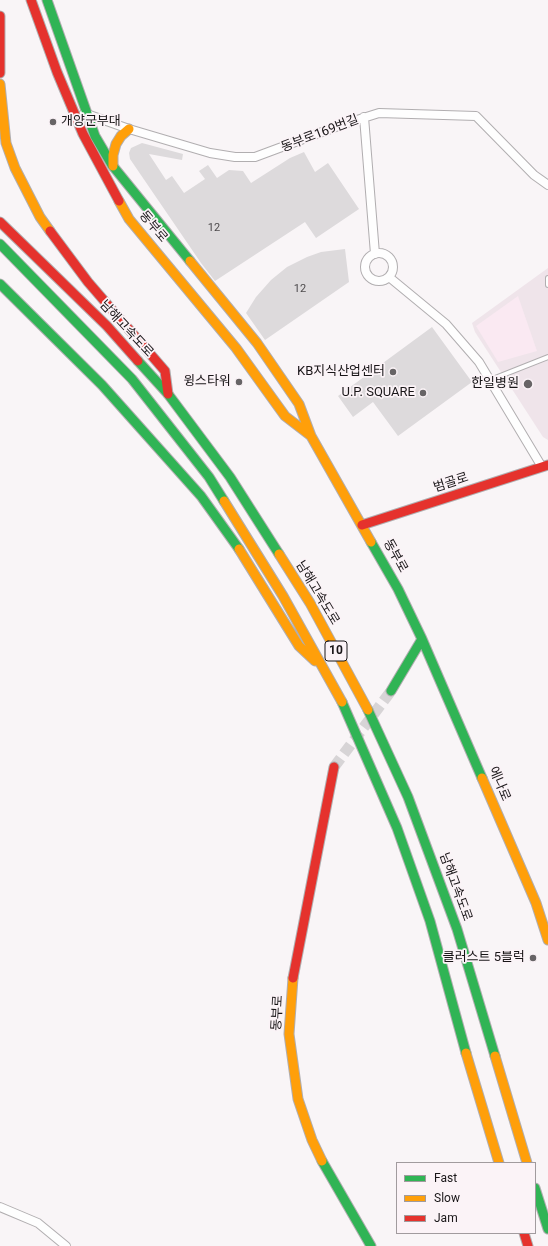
<!DOCTYPE html>
<meta charset="utf-8">
<style>
body{margin:0}
#map{position:relative;width:548px;height:1246px;overflow:hidden;background:#f9f5f7;font-family:Roboto,sans-serif}
canvas{display:block}
.legend{position:absolute;left:396px;top:1162px;width:140px;height:72px;box-sizing:border-box;background:#fbf3f7;border:1px solid #a19b9e;margin:0;padding:5px 7px;list-style:none;font-size:12px;color:#191618}
.legend li{display:flex;align-items:center;gap:8px;height:20px}
.legend b{width:20px;border:1px solid #a19b9e}
</style>
<div id="map">
<canvas width="548" height="1246"></canvas>
<ul class="legend">
<li><b style="height:5px;background:#30b455"></b>Fast</li>
<li><b style="height:5px;background:#ff9f0a"></b>Slow</li>
<li><b style="height:5px;background:#e5322d"></b>Jam</li>
</ul>
</div>
<script>
const ctx = document.querySelector('canvas').getContext('2d');
ctx.lineJoin = 'round';
function paint(path, color) { ctx.fillStyle = color; ctx.fill(path, 'evenodd'); }
const poly = rows => new Path2D(rows.map(r => 'M' + r).join(''));
function trace(path, color, width, dash) { ctx.strokeStyle = color; ctx.lineWidth = width; ctx.lineCap = dash ? 'butt' : 'round'; ctx.setLineDash(dash || []); ctx.stroke(path); }
function write(font, color, halo, rows, align = 'center') {
  ctx.font = font + ' Roboto,"Noto Sans KR",sans-serif'; ctx.lineWidth = 3.5; ctx.setLineDash([]); ctx.textBaseline = 'middle'; ctx.strokeStyle = halo; ctx.fillStyle = color; for (const [text, x, y, turn = 0] of rows) {
    ctx.save(); ctx.translate(x, y); ctx.rotate((+turn || 0) * Math.PI / 180); ctx.textAlign = isNaN(turn) ? turn : align; if (halo) ctx.strokeText(text, 0, 0); ctx.fillText(text, 0, 0); ctx.restore();
  }
}
const built = poly([
 [548,268,548,440,543,437,475,332,472,323]
]);
const green = poly([
 [518,296,537,351,498,362,476,326]
]);
const building = poly([
 [142,143,183,154,182,160,149,154,166,180,172,176,184,193,205,179,199,171,208,165,217,178,229,170,243,171,251,183,290,158,304,152,315,172,328,163,359,209,316,238,305,222,215,281,201,263,130,159,129,153,131,148],
 [345,249,349,282,265,340,246,313,256,297,271,280,287,267,307,257,321,252],
 [432,327,472,382,398,436,373,402,353,417,338,396]
]);
const secondaryTunnel = poly([
 [334,767,391,691]
]);
const lane = poly([
 [548,278,548,285],
 [490,380,548,357]
]);
const street = poly([
 [84,113,129,129,210,153,235,157,255,157,341,125,379,113,476,116,534,175,548,185],
 [364,117,375,254],
 '365 267a14 14 0 1 1 28 0a14 14 0 1 1-28 0Z',
 [389,277,446,324,479,362,542,467],
 [0,1207,38,1223,66,1246]
]);
const fast = poly([
 [47,0,95,136,112,165,190,261],
 [0,244,132,379,209,477,224,501],
 [0,284,102,385,201,496,239,549],
 [138,361,168,394,230,477,279,554],
 [371,542,398,589,422,639,482,778],
 [391,691,422,639],
 [342,702,397,828,430,921,466,1053],
 [368,710,408,797,457,929,495,1056],
 [322,1161,371,1246],
 [535,1188,548,1229]
]);
const slow = poly([
 [0,84,6,143,15,168,40,217,50,231],
 [113,166,113,155,116,144,121,136,129,129],
 [119,201,129,219,236,348,285,416,311,436],
 [190,261,257,343,299,404,311,436,371,542],
 [224,501,283,596,342,702],
 [239,549,299,646,315,661],
 [279,554,310,603,368,710],
 [482,778,536,903,548,940],
 [293,978,289,1034,298,1099,312,1140,322,1161],
 [466,1053,499,1163],
 [495,1056,527,1163]
]);
const jam = poly([
 [31,0,57,72,83,134,119,201],
 [0,16,0,73],
 [0,222,107,326,138,361],
 [50,231,88,282,165,371,168,394],
 [362,525,548,465],
 [293,978,334,767],
 [524,1233,528,1246]
]);
const markers = [
 [53,122,4,"#676466"],
 [393,372,4,"#676466"],
 [239,382,4,"#676466"],
 [528,384,5,"#676466"],
 [423,393,4,"#676466"],
 [533,958,4,"#676466"]
];
const numberNames = [
 ["12",214,228],
 ["12",300,289]
];
const shields = [
 [336,651,22]
];
const shieldNames = [
 ["10",336,651]
];
const poiNames = [
 ["개양군부대",61,122,"left"],
 ["KB지식산업센터",385,372],
 ["윙스타워",231,382],
 ["한일병원",519,384],
 ["U.P. SQUARE",415,393],
 ["클러스트 5블럭",525,958]
];
const streetNames = [
 ["동부로169번길",320,134,-21],
 ["동부로",153,227,50],
 ["남해고속도로",126,329,47],
 ["범골로",451,483,-18],
 ["동부로",395,556,61],
 ["남해고속도로",317,593,59],
 ["에나로",499,784,67],
 ["남해고속도로",455,887,70],
 ["동부로",278,1013,-87]
];
paint(built, '#efe4ea');
paint(green, '#fae9f2');
paint(building, '#dddadc');
trace(secondaryTunnel, '#d7d4d6', 11, [11, 5.5]);
trace(lane, '#b1aeb0', 6);
trace(street, '#b1aeb0', 10);
trace(fast, '#b1aeb0', 11);
trace(slow, '#b1aeb0', 11);
trace(jam, '#b1aeb0', 11);
trace(lane, '#fefefe', 4);
trace(street, '#fefefe', 8);
trace(fast, '#30b455', 9);
trace(slow, '#ff9f0a', 9);
trace(jam, '#e5322d', 9);
for (const [x, y, r, color] of markers) { const dot = new Path2D(); dot.arc(x, y, r, 0, 2 * Math.PI); ctx.fillStyle = color; ctx.fill(dot); trace(dot, '#fbf3f7', 1.5); }
write('11px', '#4d4a4c', null, numberNames);
for (const [x, y, w] of shields) { const box = new Path2D(); box.roundRect(x - w / 2, y - 10, w, 20, 3); ctx.fillStyle = '#fbf3f7'; ctx.fill(box); trace(box, '#191618', 1); }
write('bold 12px', '#191618', null, shieldNames);
write('13px', '#191618', '#fbf3f7', poiNames, 'right');
write('13px', '#191618', '#fbf3f7', streetNames);
</script>
